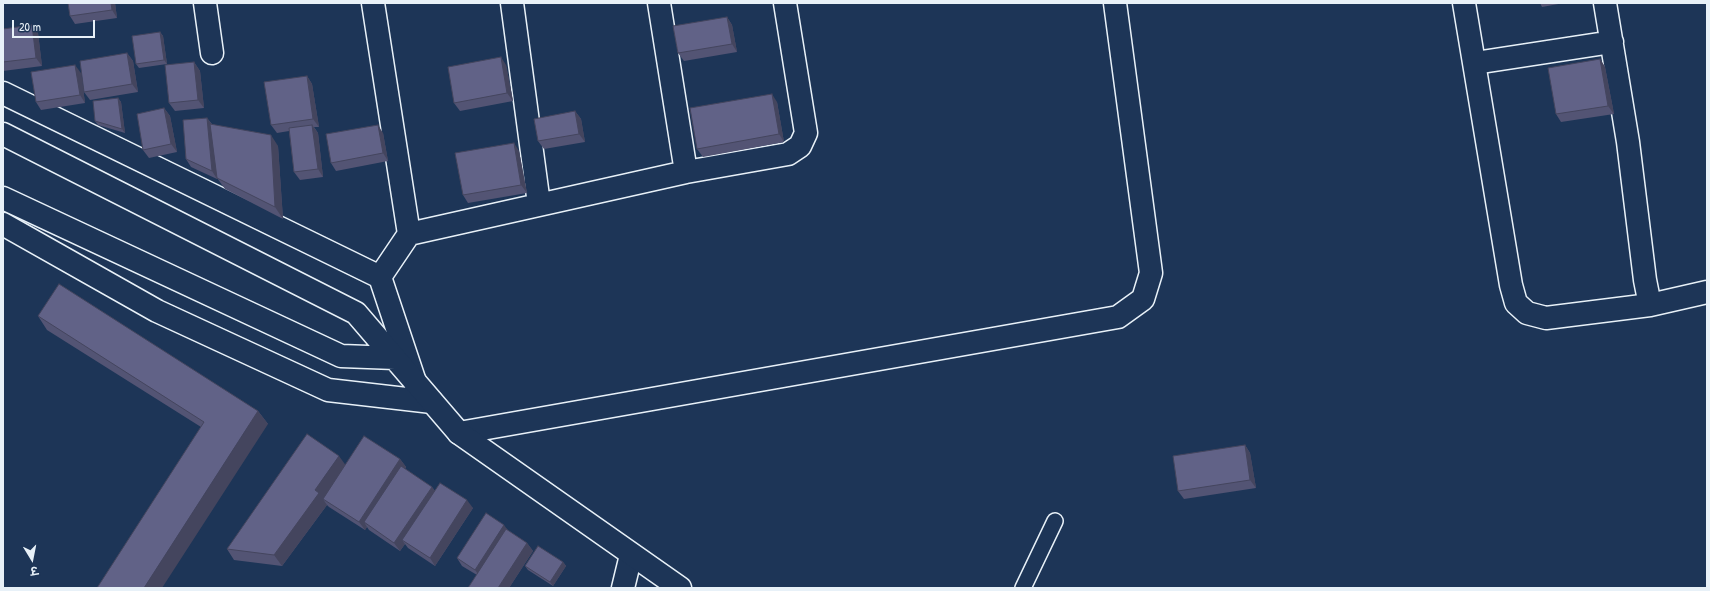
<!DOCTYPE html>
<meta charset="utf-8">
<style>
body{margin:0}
#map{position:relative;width:1710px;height:591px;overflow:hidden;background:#1d3557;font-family:"Patrick Hand","Playpen Sans Deva",sans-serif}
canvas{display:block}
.frame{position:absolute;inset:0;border:4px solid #e8f1f8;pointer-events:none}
.north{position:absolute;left:12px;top:539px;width:40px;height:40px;-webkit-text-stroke:3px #1d3557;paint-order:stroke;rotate:170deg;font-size:11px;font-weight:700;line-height:16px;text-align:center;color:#e8f1f8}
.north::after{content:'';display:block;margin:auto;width:14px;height:18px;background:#e8f1f8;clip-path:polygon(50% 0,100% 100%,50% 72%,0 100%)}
.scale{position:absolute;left:12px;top:20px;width:83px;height:18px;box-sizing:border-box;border:2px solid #e8f1f8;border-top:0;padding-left:5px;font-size:12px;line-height:14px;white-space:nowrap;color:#e8f1f8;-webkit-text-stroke:3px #1d3557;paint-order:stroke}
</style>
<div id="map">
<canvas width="1710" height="591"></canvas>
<div class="frame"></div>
<div class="north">उ</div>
<div class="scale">20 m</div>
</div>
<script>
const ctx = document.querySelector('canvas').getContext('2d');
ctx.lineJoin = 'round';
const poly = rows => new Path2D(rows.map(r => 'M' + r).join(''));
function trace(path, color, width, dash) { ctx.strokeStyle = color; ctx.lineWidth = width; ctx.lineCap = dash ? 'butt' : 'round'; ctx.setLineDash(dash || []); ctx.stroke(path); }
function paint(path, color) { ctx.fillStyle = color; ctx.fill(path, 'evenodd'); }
const service = poly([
 [1023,588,1055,521]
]);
const minor = poly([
 [205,3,212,53],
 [373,3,409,234,380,277],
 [512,3,539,204],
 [659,3,686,172],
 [1464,3,1511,285,1516,303,1527,313,1546,318,1650,305,1707,292],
 [1605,3,1628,142,1645,280,1650,305],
 [1475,63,1612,42],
 [3,93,380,277,415,382],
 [3,224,157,311,328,390,432,402],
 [409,234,686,172,788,154,800,146,806,133,785,3],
 [459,433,1118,317,1143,299,1151,273,1115,3],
 [623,588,631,555]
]);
const tertiary = poly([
 [3,134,356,313,459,433,680,588],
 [3,198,341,356,395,358]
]);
const wall = poly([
 [68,3,115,3,117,18,75,24,70,16],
 [1540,3,1564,3,1542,7],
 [727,17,732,25,737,52,684,61,678,53],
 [3,29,38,33,42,66,3,71],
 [160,32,163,36,167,64,139,68,136,64],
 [127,53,133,61,138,92,90,100,84,92],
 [1600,59,1605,67,1614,114,1561,122,1556,114],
 [194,62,200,71,204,108,175,111,169,103],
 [506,65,513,101,460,111,454,103],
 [81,73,85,103,41,110,36,102],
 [307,76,312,84,319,127,314,127,318,133,323,177,300,180,294,172,289,131,277,133,271,125],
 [118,98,121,102,125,133,98,125,95,121],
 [777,102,784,142,703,157,697,149],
 [164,108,170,116,177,152,149,158,143,150],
 [575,111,581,119,585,142,544,149,538,141],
 [207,118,212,124,278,146,283,219,225,189,217,178,217,175,217,179,191,167,186,159],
 [383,133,388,161,336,171,331,163],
 [519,151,527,193,468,203,463,195],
 [38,316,258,411,268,424,201,427,47,330],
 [1245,445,1250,453,1256,488,1184,499,1178,491],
 [400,459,406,467,405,469,432,487,435,491,473,508,435,566,408,548,405,544,400,551,369,530,367,527,365,530,329,507,327,505,282,566,234,560,227,549,345,465],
 [509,531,527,543,533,551,509,588,468,588,477,575,462,566,457,558],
 [563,562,566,566,553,586,528,570,525,566]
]);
const shadedWall = poly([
 [111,3,115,3,117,18,112,10],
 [727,17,732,25,737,52,732,44],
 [32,25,38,33,42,66,36,58],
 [160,32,163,36,167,64,164,60],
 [127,53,133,61,138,92,132,84],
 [501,57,506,65,513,101,507,93],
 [1600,59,1605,67,1614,114,1608,106],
 [194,62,200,71,204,108,198,100],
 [75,65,81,73,85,103,80,95],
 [307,76,312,84,319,127,313,119],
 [772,94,777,102,784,142,779,134],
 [118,98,121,102,125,133,122,129],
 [164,108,170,116,177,152,171,144],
 [575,111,581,119,585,142,579,134],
 [207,118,213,126,217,179,212,171],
 [312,125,318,133,323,177,318,169],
 [378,125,383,133,388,161,383,153],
 [271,135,278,146,283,219,275,207],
 [514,143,519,151,527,193,521,185],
 [258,411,268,424,162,588,144,588],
 [1245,445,1250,453,1256,488,1250,480],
 [339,456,347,467,323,499,327,505,282,566,274,555,315,490],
 [400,459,406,467,368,525,364,522,367,527,365,530,359,522],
 [432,487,438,495,402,540,405,544,400,551,394,543],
 [467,500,473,508,435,566,430,558],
 [504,525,510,533,481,578,475,570],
 [527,543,533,551,509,588,498,588],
 [563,562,566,566,553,586,550,582]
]);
const building = poly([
 [68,3,111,3,112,10,70,16,68,3],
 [727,17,732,44,678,53,673,26,727,17],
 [32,25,36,58,3,62,3,29,32,25],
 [160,32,164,60,136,64,132,36,160,32],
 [127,53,132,84,84,92,80,61,127,53],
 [501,57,507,93,454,103,448,67,501,57],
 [1600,59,1608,106,1556,114,1548,68,1600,59],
 [194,62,198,100,169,103,165,65,194,62],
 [75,65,80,95,36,102,31,72,75,65],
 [307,76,313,119,271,125,264,82,307,76],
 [772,94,779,134,697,149,690,108,772,94],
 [118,98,122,129,95,121,93,101,118,98],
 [164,108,171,144,143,150,137,114,164,108],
 [575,111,579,134,538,141,534,119,575,111],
 [207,118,212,171,186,159,183,120,207,118],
 [210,124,271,135,275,207,217,178,210,124],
 [312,125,318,169,294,172,289,128,312,125],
 [378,125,383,153,331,163,326,134,378,125],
 [514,143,521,185,463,195,455,153,514,143],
 [59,284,258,411,144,588,97,588,204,422,38,316,59,284],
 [307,434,339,456,315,490,319,493,274,555,227,549,307,434],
 [364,436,400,459,359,522,323,499,364,436],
 [1245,445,1250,480,1178,491,1173,456,1245,445],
 [401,466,432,487,394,543,364,522,401,466],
 [440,483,467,500,430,558,402,540,440,483],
 [486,513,504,525,475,570,457,558,486,513],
 [506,529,527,543,498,588,468,588,506,529],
 [538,546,563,562,550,582,525,566,538,546]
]);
trace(service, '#e8f1f8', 18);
trace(minor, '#e8f1f8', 25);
trace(tertiary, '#e8f1f8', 25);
trace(service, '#1d3557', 15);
trace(minor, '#1d3557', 22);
trace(tertiary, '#1d3557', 22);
paint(wall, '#535474');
paint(shadedWall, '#44455e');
paint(building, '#616287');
trace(building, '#44455e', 1);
</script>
